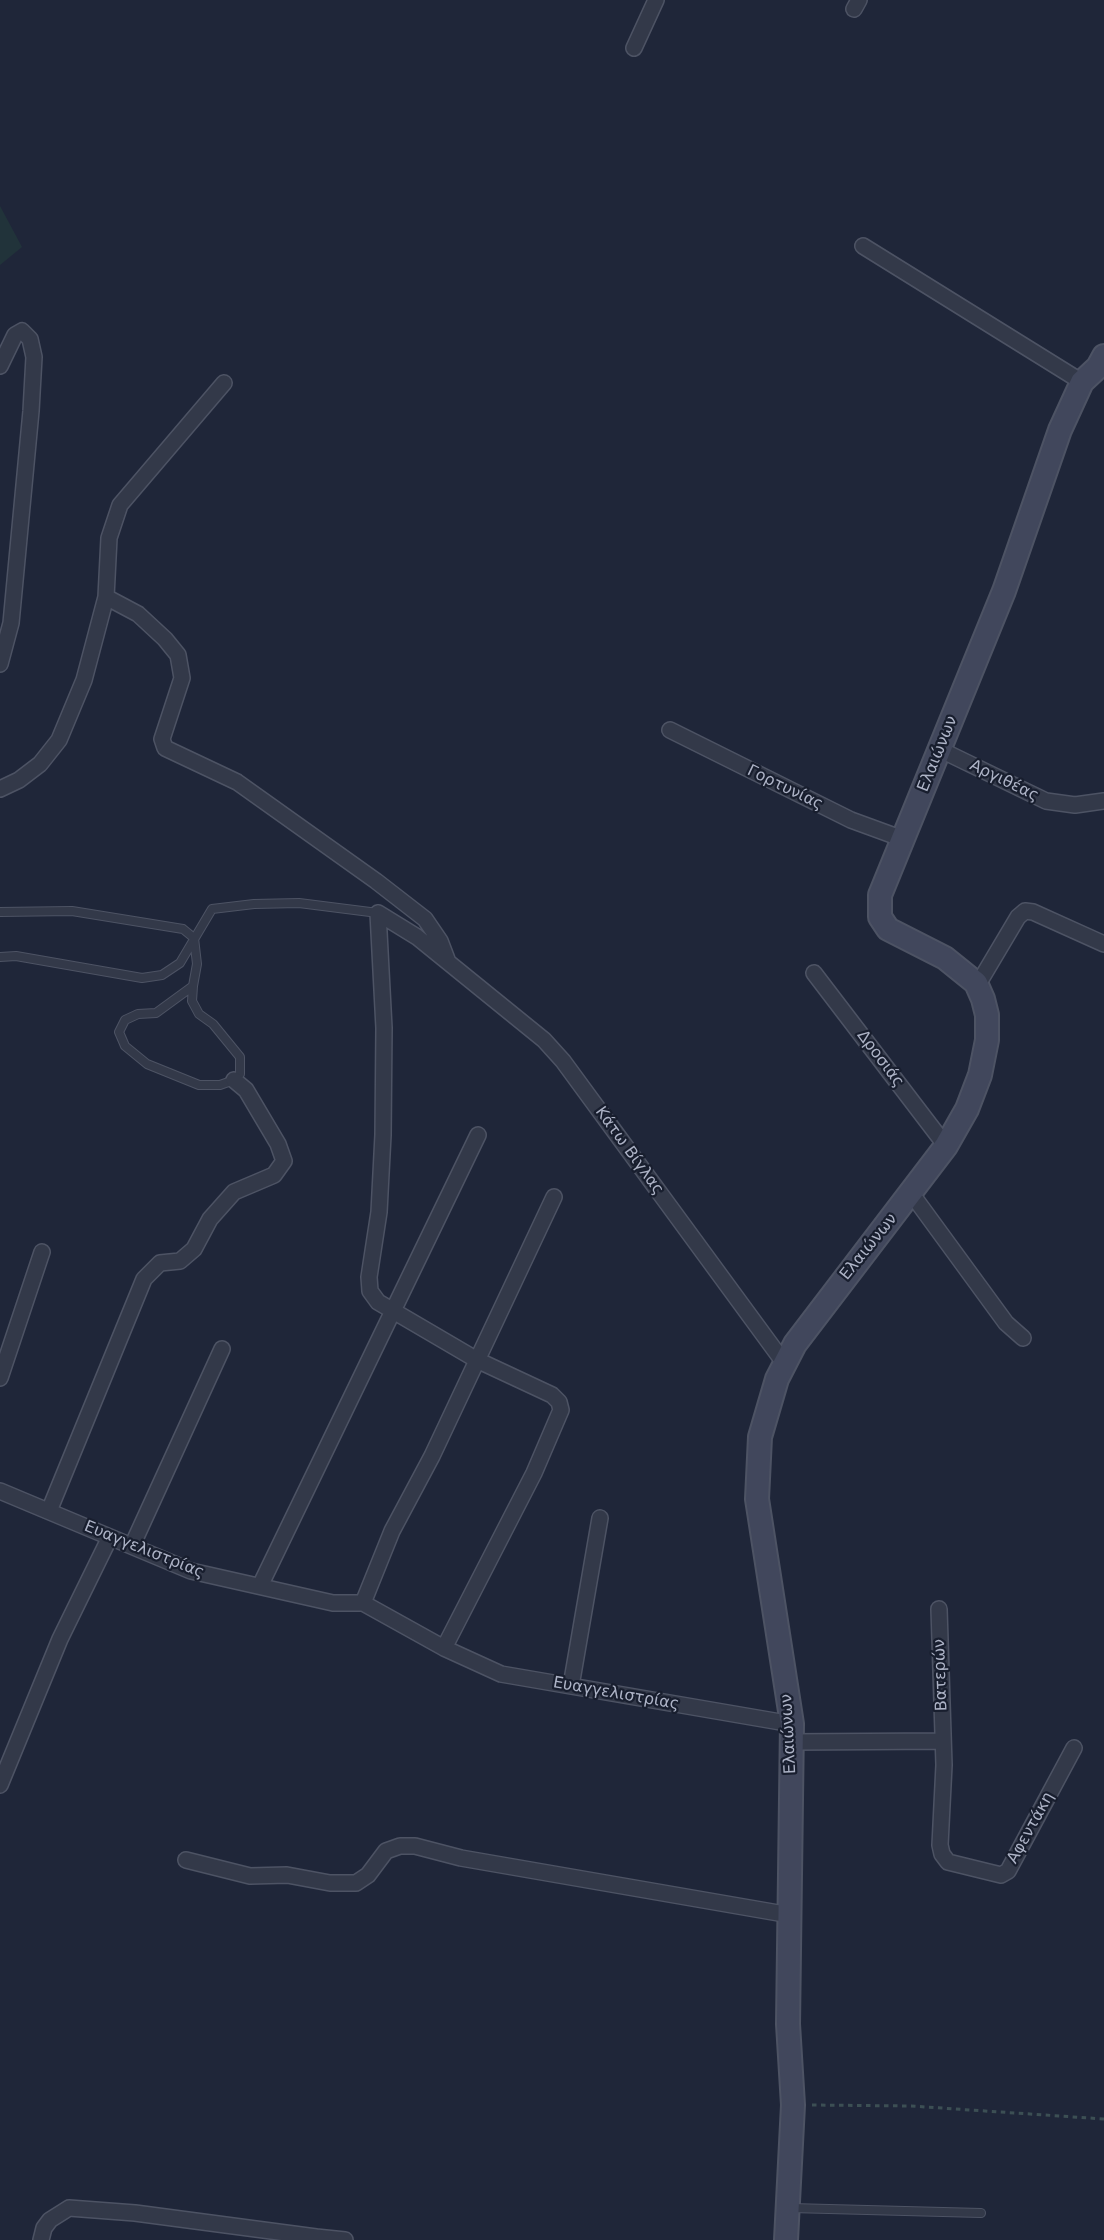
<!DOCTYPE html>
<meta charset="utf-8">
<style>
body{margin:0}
canvas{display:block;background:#1f2639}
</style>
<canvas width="1104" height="2240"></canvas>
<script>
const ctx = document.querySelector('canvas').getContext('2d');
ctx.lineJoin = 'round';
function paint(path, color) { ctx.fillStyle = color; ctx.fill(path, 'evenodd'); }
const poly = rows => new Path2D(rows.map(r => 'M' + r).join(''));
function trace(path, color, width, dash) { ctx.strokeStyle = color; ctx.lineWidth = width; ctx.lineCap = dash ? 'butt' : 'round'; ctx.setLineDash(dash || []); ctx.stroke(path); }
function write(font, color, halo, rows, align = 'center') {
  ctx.font = font + ' "DejaVu Sans",sans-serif'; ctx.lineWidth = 4.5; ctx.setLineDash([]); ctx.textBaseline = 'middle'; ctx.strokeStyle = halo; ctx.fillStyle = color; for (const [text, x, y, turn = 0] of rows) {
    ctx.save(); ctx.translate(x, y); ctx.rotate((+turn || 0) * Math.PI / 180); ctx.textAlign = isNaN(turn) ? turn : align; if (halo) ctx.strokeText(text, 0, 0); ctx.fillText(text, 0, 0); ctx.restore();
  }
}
const green = poly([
 [0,206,22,247,0,265]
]);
const path = poly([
 [812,2105,911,2106,1104,2119]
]);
const service = poly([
 [0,912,72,911,183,929,194,938,197,964,193,986,156,1013,138,1014,125,1020,119,1032,125,1046,147,1064,199,1085,220,1085,234,1080,240,1074,240,1057,213,1024,199,1014,192,1001,193,986],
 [0,957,16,956,142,978,162,975,180,963,212,909,254,904,299,903,378,913],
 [791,2208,981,2213]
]);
const minor = poly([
 [854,9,859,0],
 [634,48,656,0],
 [863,246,1082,382],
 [0,366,15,335,22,331,30,339,34,357,31,411,11,623,0,664],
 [106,597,138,614,165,639,178,655,182,678,162,739,165,748,237,782,376,881,425,919,440,941,448,962],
 [670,730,851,820,903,839],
 [941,750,1046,801,1075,805,1104,801],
 [0,789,19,780,40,764,59,740,84,680,106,597,109,538,120,505,224,383],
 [378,913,384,1028,383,1135,379,1212,369,1277,370,1291,378,1302,477,1360,552,1395,559,1402,561,1410,534,1473,444,1648],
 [378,913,417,937,544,1040,563,1061,785,1364],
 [814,973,946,1146],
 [977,986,1018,917,1025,911,1033,912,1104,944],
 [911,1193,1006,1323,1023,1338],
 [0,1378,42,1252],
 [0,1491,191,1571,333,1603,363,1603,444,1648,501,1674,792,1724],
 [49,1511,144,1279,160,1263,180,1261,194,1249,210,1219,234,1192,274,1175,284,1161,278,1144,246,1090,234,1080],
 [132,1546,222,1349],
 [260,1586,478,1135],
 [363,1603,392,1531,432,1456,554,1197],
 [939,1609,944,1765,940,1845,942,1854,948,1862,1001,1875,1008,1871,1074,1748],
 [571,1686,600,1518],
 [792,1742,943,1741],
 [0,1785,60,1639,110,1537],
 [186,1860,250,1876,287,1875,330,1883,356,1883,368,1875,386,1851,400,1846,415,1846,461,1858,790,1915],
 [41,2240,44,2228,50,2220,69,2208,135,2213,316,2237],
 [316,2240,316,2237,345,2240]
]);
const secondary = poly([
 [786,2240,793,2105,788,2024,792,1724,757,1499,760,1437,777,1379,795,1344,946,1146,967,1109,980,1075,987,1040,987,1015,983,999,976,983,945,958,888,929,880,917,880,895,1004,591,1060,430,1082,382,1098,367,1104,356]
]);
const streetNames = [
 ["Ελαιώνων",938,754,-68],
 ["Αργιθέας",1004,781,26],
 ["Γορτυνίας",785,788,26],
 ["Δροσιάς",880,1059,53],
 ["Κάτω Βίγλας",629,1151,54],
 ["Ελαιώνων",869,1247,-51],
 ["Ευαγγελιστρίας",144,1550,22],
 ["Βατερών",941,1675,-92],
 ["Ευαγγελιστρίας",616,1694,10],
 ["Ελαιώνων",789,1734,-93],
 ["Αφεντάκη",1031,1828,-61]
];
paint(green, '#21333a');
trace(service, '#4d5364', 10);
trace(minor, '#4d5364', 18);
trace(secondary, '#4d5364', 26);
trace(path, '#3c4f54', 3, [4.5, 4.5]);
trace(service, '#333949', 8);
trace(minor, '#333949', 15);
trace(secondary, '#41475c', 22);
write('16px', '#adb3c6', '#181e2e', streetNames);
</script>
